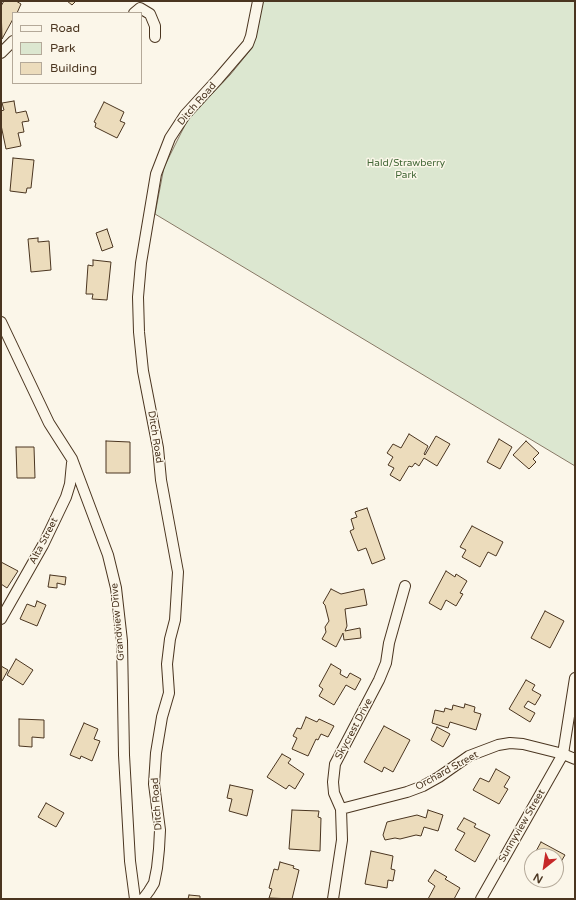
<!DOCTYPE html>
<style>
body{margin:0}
#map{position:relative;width:576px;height:900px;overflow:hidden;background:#fbf6e9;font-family:"Varela Round",sans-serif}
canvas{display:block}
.frame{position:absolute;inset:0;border:2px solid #4a3520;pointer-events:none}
.legend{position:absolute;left:12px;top:12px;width:130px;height:72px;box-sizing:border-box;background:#fbf6e9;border:1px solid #b4a999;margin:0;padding:5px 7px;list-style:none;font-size:12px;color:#4a3520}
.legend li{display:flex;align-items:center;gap:8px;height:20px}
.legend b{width:20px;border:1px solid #b4a999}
.north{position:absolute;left:524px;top:848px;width:40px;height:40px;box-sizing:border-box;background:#fbf6e9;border:1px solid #b4a999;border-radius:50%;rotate:210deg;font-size:11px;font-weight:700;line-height:16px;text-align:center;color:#4a3520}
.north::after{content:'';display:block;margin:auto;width:14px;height:18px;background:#c62828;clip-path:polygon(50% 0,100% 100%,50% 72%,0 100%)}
</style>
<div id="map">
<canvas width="576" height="900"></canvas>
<div class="frame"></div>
<ul class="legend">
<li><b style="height:5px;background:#fbf6e9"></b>Road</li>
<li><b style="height:11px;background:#dce7d0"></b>Park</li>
<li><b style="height:11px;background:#ecdcbc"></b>Building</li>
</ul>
<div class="north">N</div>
</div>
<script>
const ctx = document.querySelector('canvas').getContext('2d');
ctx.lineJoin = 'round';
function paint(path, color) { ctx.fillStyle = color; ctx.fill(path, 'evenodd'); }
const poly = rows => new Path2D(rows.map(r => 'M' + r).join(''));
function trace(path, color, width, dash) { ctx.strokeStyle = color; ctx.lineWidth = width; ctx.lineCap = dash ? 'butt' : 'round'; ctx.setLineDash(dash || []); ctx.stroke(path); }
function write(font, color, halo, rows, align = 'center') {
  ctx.font = font + ' "Varela Round",sans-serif'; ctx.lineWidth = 3; ctx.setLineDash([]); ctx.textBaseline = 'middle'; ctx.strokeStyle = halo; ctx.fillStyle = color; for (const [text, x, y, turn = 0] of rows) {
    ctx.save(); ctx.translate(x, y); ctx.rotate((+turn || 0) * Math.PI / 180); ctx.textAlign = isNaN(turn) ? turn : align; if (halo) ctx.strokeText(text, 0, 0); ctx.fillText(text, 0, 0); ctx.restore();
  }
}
const green = poly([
 [262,1,575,1,575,466,155,214,164,167,188,119,230,75,252,48,262,1]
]);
const building = poly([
 [4,1,16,1,21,4,17,13,13,13,13,19,2,39,1,6,4,1],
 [67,1,76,1,72,5,67,1],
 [14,101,16,113,26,111,29,121,22,122,24,132,18,133,21,146,6,149,1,125,1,111,4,110,2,103,14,101],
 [104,102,124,112,120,121,125,123,117,138,95,127,96,123,94,122,104,102],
 [13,158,34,160,31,188,27,188,26,193,10,191,13,158],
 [107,229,113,247,102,251,96,233,107,229],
 [38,238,38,242,49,241,51,270,31,272,28,239,38,238],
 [93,260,111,262,107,300,92,299,93,294,86,294,88,265,93,266,93,260],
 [409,434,428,446,424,454,425,455,436,436,450,444,437,466,424,458,419,466,415,463,412,467,409,466,400,481,390,475,394,468,388,465,393,457,387,453,393,444,401,448,409,434],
 [499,439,512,447,500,469,487,462,499,439],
 [106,441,130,442,130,473,106,473,106,441],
 [526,441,539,453,533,459,536,462,529,469,513,455,526,441],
 [16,447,34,447,35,478,17,478,16,447],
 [367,508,385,559,372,564,366,548,358,551,350,531,354,529,351,519,357,517,355,512,367,508],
 [472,526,503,542,496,556,488,552,480,567,462,557,466,550,460,547,472,526],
 [1,562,18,571,7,588,1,584,1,562],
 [446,571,455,577,456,574,467,581,460,593,463,594,456,606,446,600,441,610,429,603,446,571],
 [50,575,66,577,65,585,57,583,57,588,48,587,50,575],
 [331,589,341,594,364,589,367,605,345,609,347,626,345,631,360,628,361,638,344,640,343,633,336,647,322,639,326,632,325,627,329,621,325,605,323,603,331,589],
 [37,601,46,605,37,626,20,619,27,604,35,607,37,601],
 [545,611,564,621,550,648,531,638,545,611],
 [16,659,33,670,23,685,7,675,16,659],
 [331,664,341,670,340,674,347,678,350,673,361,679,355,690,346,685,334,705,319,696,323,689,319,686,331,664],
 [1,666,8,670,2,681,1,681,1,666],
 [526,680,535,685,532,690,541,695,535,705,528,701,524,707,535,713,530,722,509,709,526,680],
 [465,704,475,707,474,712,481,714,476,730,450,722,448,728,432,723,435,710,444,712,445,708,452,710,453,705,464,708,465,704],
 [306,717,317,722,319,719,334,726,328,737,321,734,318,740,316,739,308,756,292,749,297,738,293,736,297,728,301,729,306,717],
 [19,719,44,720,44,738,32,737,32,747,19,746,19,719],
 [84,723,98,729,94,739,100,741,92,761,81,756,80,759,70,755,84,723],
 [384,726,410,740,393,772,384,767,382,772,364,762,384,726],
 [437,727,450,734,443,747,431,740,437,727],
 [282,754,291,759,288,763,304,774,295,789,289,785,286,789,267,777,282,754],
 [496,769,510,777,504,787,508,789,499,804,473,790,480,778,489,782,496,769],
 [230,785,253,790,247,816,229,811,232,799,227,798,230,785],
 [46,803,64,813,56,827,38,817,46,803],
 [292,810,319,811,318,817,321,818,320,851,289,849,292,810],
 [428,810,443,815,438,831,424,827,421,836,416,835,400,839,395,838,385,840,383,835,387,822,417,815,426,818,428,810],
 [464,818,476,824,474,827,490,835,475,862,455,850,465,833,457,829,464,818],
 [541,842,565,855,556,870,556,856,534,855,541,842],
 [371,851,393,856,391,869,395,870,393,881,388,880,387,888,365,884,371,851],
 [280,862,294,866,293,868,299,870,292,899,293,899,269,898,272,889,269,888,274,869,278,870,280,862],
 [435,870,447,877,445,879,460,888,454,899,428,899,435,886,428,881,435,870],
 [189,895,200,896,200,899,188,899,189,895]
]);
const minor = poly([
 [134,13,140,8,150,14,155,26,155,37],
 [1,53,13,41],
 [1,322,49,423,72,459,108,555,116,588,122,641,124,755,130,861,135,899],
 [1,619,43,545,66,497,70,484,72,463],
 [341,809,407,792,423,786,439,777,469,756,498,745,510,743,523,744,563,754,575,759],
 [143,899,149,891,154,883,157,868,159,849,160,830,154,784,156,753,162,717,169,693,167,664,170,639,175,620,178,572,161,480,158,448,143,371,139,332,138,297,141,263,156,174,170,138,185,115,218,79,248,44,251,36,258,1],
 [333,899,342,840,341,809,334,793,333,782,335,764,379,680,386,663,389,643,405,586],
 [481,899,563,754,575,678]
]);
const streetNames = [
 ["Ditch Road",197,104,-49],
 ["Ditch Road",155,437,81],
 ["Alta Street",44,541,-63],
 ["Grandview Drive",118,622,-95],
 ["Skycrest Drive",354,729,-62],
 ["Orchard Street",447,771,-29],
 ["Ditch Road",157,804,-94],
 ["Sunnyview Street",522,826,-60]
];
const parkNames = [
 ["Hald/Strawberry",406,163],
 ["Park",406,175]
];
paint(green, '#dce7d0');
trace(green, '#887966', 1);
paint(building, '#ecdcbc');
trace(building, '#4a3520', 1);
trace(minor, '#4a3520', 12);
trace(minor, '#fbf6e9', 10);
write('10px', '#4a3520', '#fbf6e9', streetNames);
write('10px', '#436837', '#fbf6e9', parkNames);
</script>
